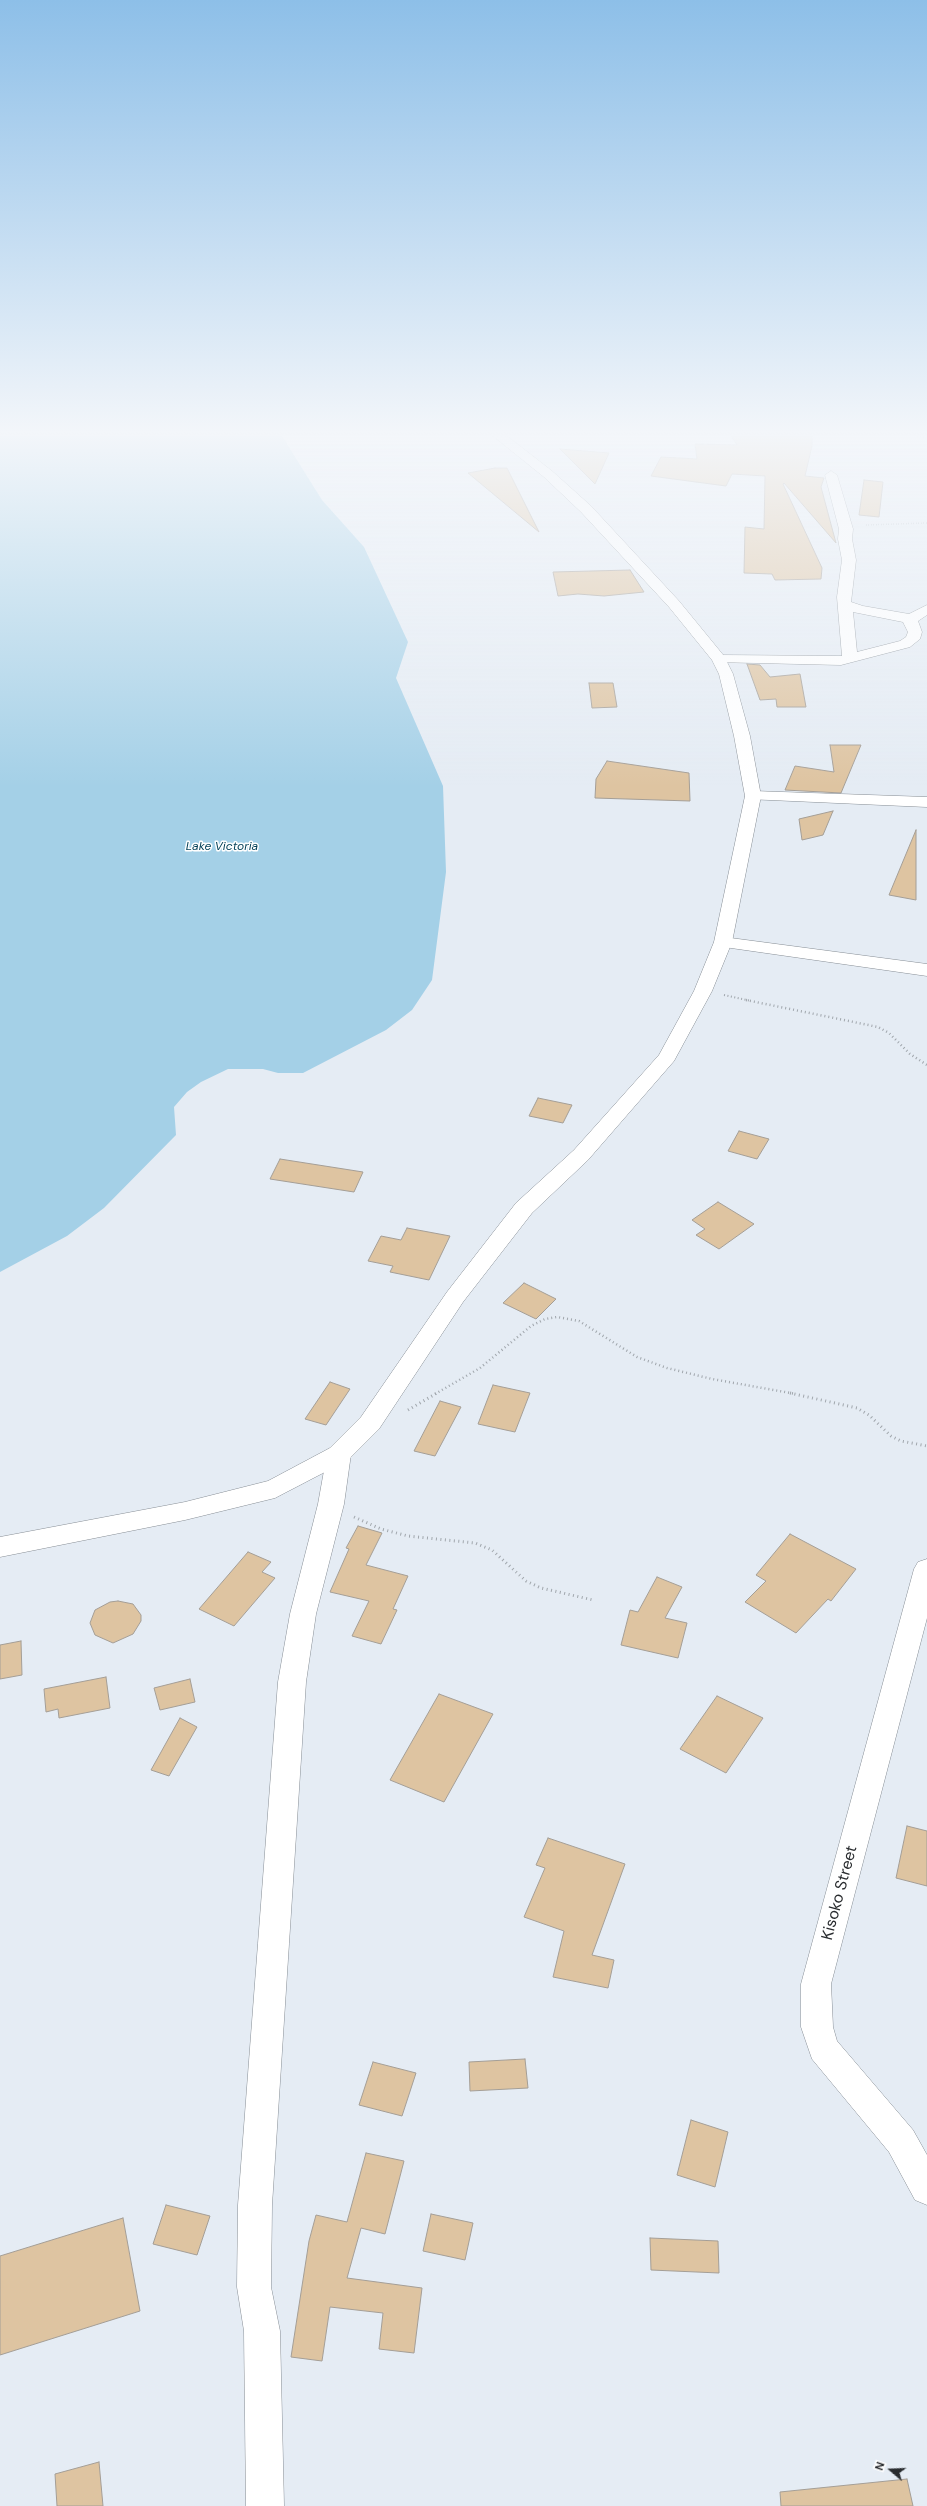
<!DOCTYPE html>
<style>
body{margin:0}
#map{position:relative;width:927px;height:2506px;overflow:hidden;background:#e5ecf4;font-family:"DM Sans",sans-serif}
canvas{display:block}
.north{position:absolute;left:871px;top:2450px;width:40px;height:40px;-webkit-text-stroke:3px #fff;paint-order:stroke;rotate:289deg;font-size:11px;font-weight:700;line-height:16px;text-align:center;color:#292c2f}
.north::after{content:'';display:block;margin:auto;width:14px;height:18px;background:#292c2f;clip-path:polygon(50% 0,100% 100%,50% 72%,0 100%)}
</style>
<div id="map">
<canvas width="927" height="2506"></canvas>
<div class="north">N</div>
</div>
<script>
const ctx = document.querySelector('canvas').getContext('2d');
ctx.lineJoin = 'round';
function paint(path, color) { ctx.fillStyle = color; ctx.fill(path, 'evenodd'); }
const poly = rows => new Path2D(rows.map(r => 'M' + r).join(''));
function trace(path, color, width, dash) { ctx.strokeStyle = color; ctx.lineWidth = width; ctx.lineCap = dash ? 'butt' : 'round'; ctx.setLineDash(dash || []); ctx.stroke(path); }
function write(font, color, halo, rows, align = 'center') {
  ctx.font = font + ' "DM Sans",sans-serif'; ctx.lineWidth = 3; ctx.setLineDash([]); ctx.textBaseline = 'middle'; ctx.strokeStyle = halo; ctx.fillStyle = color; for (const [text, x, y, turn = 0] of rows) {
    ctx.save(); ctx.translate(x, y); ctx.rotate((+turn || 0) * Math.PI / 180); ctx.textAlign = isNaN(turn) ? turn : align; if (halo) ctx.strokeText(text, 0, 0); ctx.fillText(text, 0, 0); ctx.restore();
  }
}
const water = poly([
 [0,436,282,436,322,500,364,547,408,642,396,678,443,786,446,872,432,980,412,1010,386,1030,303,1073,278,1073,263,1069,228,1069,201,1082,187,1092,174,1107,176,1135,104,1208,67,1236,0,1272]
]);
const building = poly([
 [731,436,812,436,812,446,805,476,824,478,821,487,836,543,784,483,783,484,822,568,821,579,775,580,772,574,744,573,745,527,764,529,765,476,732,474,726,486,651,476,661,457,697,459,695,444,737,445,731,436],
 [560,449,609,453,595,484,560,449],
 [495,468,507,468,539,532,468,473,495,468],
 [864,480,883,482,879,517,859,515,864,480],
 [630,570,644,592,604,596,578,594,558,596,553,572,630,570],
 [747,664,760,665,770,677,800,674,806,707,777,707,776,699,760,700,747,664],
 [589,683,613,683,617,707,592,708,589,683],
 [830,745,861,745,841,793,785,790,795,766,834,772,830,745],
 [607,761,689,773,690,801,595,798,596,779,607,761],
 [833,811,823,835,802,840,799,819,833,811],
 [916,830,916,900,889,895,916,830],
 [538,1098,572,1105,563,1123,529,1116,538,1098],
 [739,1131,769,1139,757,1159,728,1151,739,1131],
 [280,1159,363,1172,354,1192,270,1179,280,1159],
 [718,1202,754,1224,719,1249,696,1235,705,1229,692,1220,718,1202],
 [407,1228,450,1236,429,1280,390,1272,393,1266,368,1261,381,1236,401,1240,407,1228],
 [524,1283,556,1299,536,1319,503,1303,524,1283],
 [330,1382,350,1389,326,1425,305,1419,330,1382],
 [493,1385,530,1393,515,1432,478,1424,493,1385],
 [440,1401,461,1407,435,1456,414,1451,440,1401],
 [358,1526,382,1533,366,1565,408,1576,393,1609,397,1610,381,1644,352,1636,369,1601,330,1592,349,1549,346,1548,358,1526],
 [790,1534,856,1569,831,1601,828,1599,796,1633,745,1602,766,1581,756,1575,790,1534],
 [248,1552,271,1562,262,1572,275,1578,234,1626,199,1609,248,1552],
 [657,1577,682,1587,665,1618,687,1623,678,1658,621,1645,630,1610,638,1612,657,1577],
 [118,1601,133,1604,141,1615,141,1621,133,1634,113,1643,95,1635,90,1623,95,1610,110,1602,118,1601],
 [21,1641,22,1675,0,1679,0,1645,21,1641],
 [106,1677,110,1708,59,1718,58,1709,46,1712,44,1689,106,1677],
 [190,1679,195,1702,160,1710,154,1688,190,1679],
 [439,1694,493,1714,444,1802,390,1780,439,1694],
 [717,1696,763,1718,726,1773,680,1749,717,1696],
 [180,1718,197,1727,169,1776,151,1770,180,1718],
 [907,1826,927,1831,927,1886,896,1878,907,1826],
 [548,1838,625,1864,592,1955,614,1960,608,1988,553,1977,564,1931,524,1917,545,1868,536,1865,548,1838],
 [525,2059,528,2088,470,2091,469,2062,525,2059],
 [373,2062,416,2073,402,2116,359,2105,373,2062],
 [691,2120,728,2132,715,2187,677,2175,691,2120],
 [366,2153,404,2161,385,2234,361,2228,347,2278,422,2288,414,2353,379,2349,383,2313,330,2307,322,2361,291,2357,309,2241,316,2215,347,2222,366,2153],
 [166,2205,210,2216,197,2255,153,2244,166,2205],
 [431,2214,473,2223,465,2260,423,2251,431,2214],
 [123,2218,140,2311,0,2355,0,2256,123,2218],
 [650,2238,718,2241,719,2273,651,2270,650,2238],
 [99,2462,103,2506,57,2506,55,2474,99,2462],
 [907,2479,913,2506,781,2506,780,2492,907,2479]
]);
const pathFar3 = poly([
 [918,436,927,438],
 [866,525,927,523]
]);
const pathFar2 = poly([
 [724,995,751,1001]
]);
const pathFar1 = poly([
 [746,1000,878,1027,889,1033,910,1054,927,1065],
 [435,1394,480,1368,531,1326,545,1319,557,1317,579,1321,637,1357,667,1368,712,1379,796,1394]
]);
const path = poly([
 [790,1393,857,1408,869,1415,891,1436,901,1441,927,1446],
 [408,1410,437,1393],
 [354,1517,381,1529,408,1536,475,1543,492,1550,526,1581,541,1588,593,1600]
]);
const street = poly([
 [831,471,837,475,853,529,852,539,856,560,851,602,863,606,909,614,927,605,927,615,918,621,922,632,920,639,910,647,841,665,714,662,712,659,719,655,842,656,837,597,842,560,838,539,839,529,825,475,831,471],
 [853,612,903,622,908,632,906,637,900,641,857,652,853,612],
 [753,791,927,797,927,807,747,799,745,796,753,791],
 [723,937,927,964,927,976,717,946,714,942,717,938,723,937],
 [339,1445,348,1448,351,1454,344,1504,316,1614,306,1682,272,2205,271,2287,280,2331,284,2506,246,2506,244,2331,237,2287,238,2205,278,1682,290,1614,318,1504,327,1454,330,1448,339,1445],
 [927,1559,927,1618,831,1984,833,2027,837,2041,913,2130,927,2155,927,2205,915,2200,889,2152,812,2059,801,2027,801,1984,914,1569,918,1562,927,1559]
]);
const secondary = poly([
 [493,436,507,436,552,471,591,506,679,601,724,656,733,674,750,736,761,796,732,942,712,991,674,1061,588,1160,532,1213,463,1302,379,1429,348,1460,275,1498,185,1520,0,1557,0,1537,185,1502,268,1481,330,1448,361,1417,447,1292,516,1203,574,1150,659,1055,694,991,714,942,745,796,734,736,719,674,712,660,669,607,581,512,544,477,493,436]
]);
const farWaternames = [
 ["Lake Victoria",222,847]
];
const nearStreetnames = [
 ["Kisoko Street",840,1893,-75]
];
paint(water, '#a4d0e7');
paint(building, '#dec4a1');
trace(building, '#a49e96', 1);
trace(street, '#878e95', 1);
trace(secondary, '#878e95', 1);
trace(pathFar3, '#a0a6ac', 1.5, [0.5, 2]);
trace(pathFar2, '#a0a6ac', 2, [1, 2.5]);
trace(pathFar1, '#a0a6ac', 2.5, [1, 3]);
trace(path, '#a0a6ac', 3, [1, 3.5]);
paint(street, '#fff');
paint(secondary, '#fff');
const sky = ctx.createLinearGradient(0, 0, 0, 787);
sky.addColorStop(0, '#8dbfe8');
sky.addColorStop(0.55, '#f3f6fa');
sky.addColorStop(1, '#f3f6fa00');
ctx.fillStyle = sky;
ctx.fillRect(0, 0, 927, 787);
write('italic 12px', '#013e55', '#fff', farWaternames);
write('16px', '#292c2f', '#fff', nearStreetnames);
</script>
